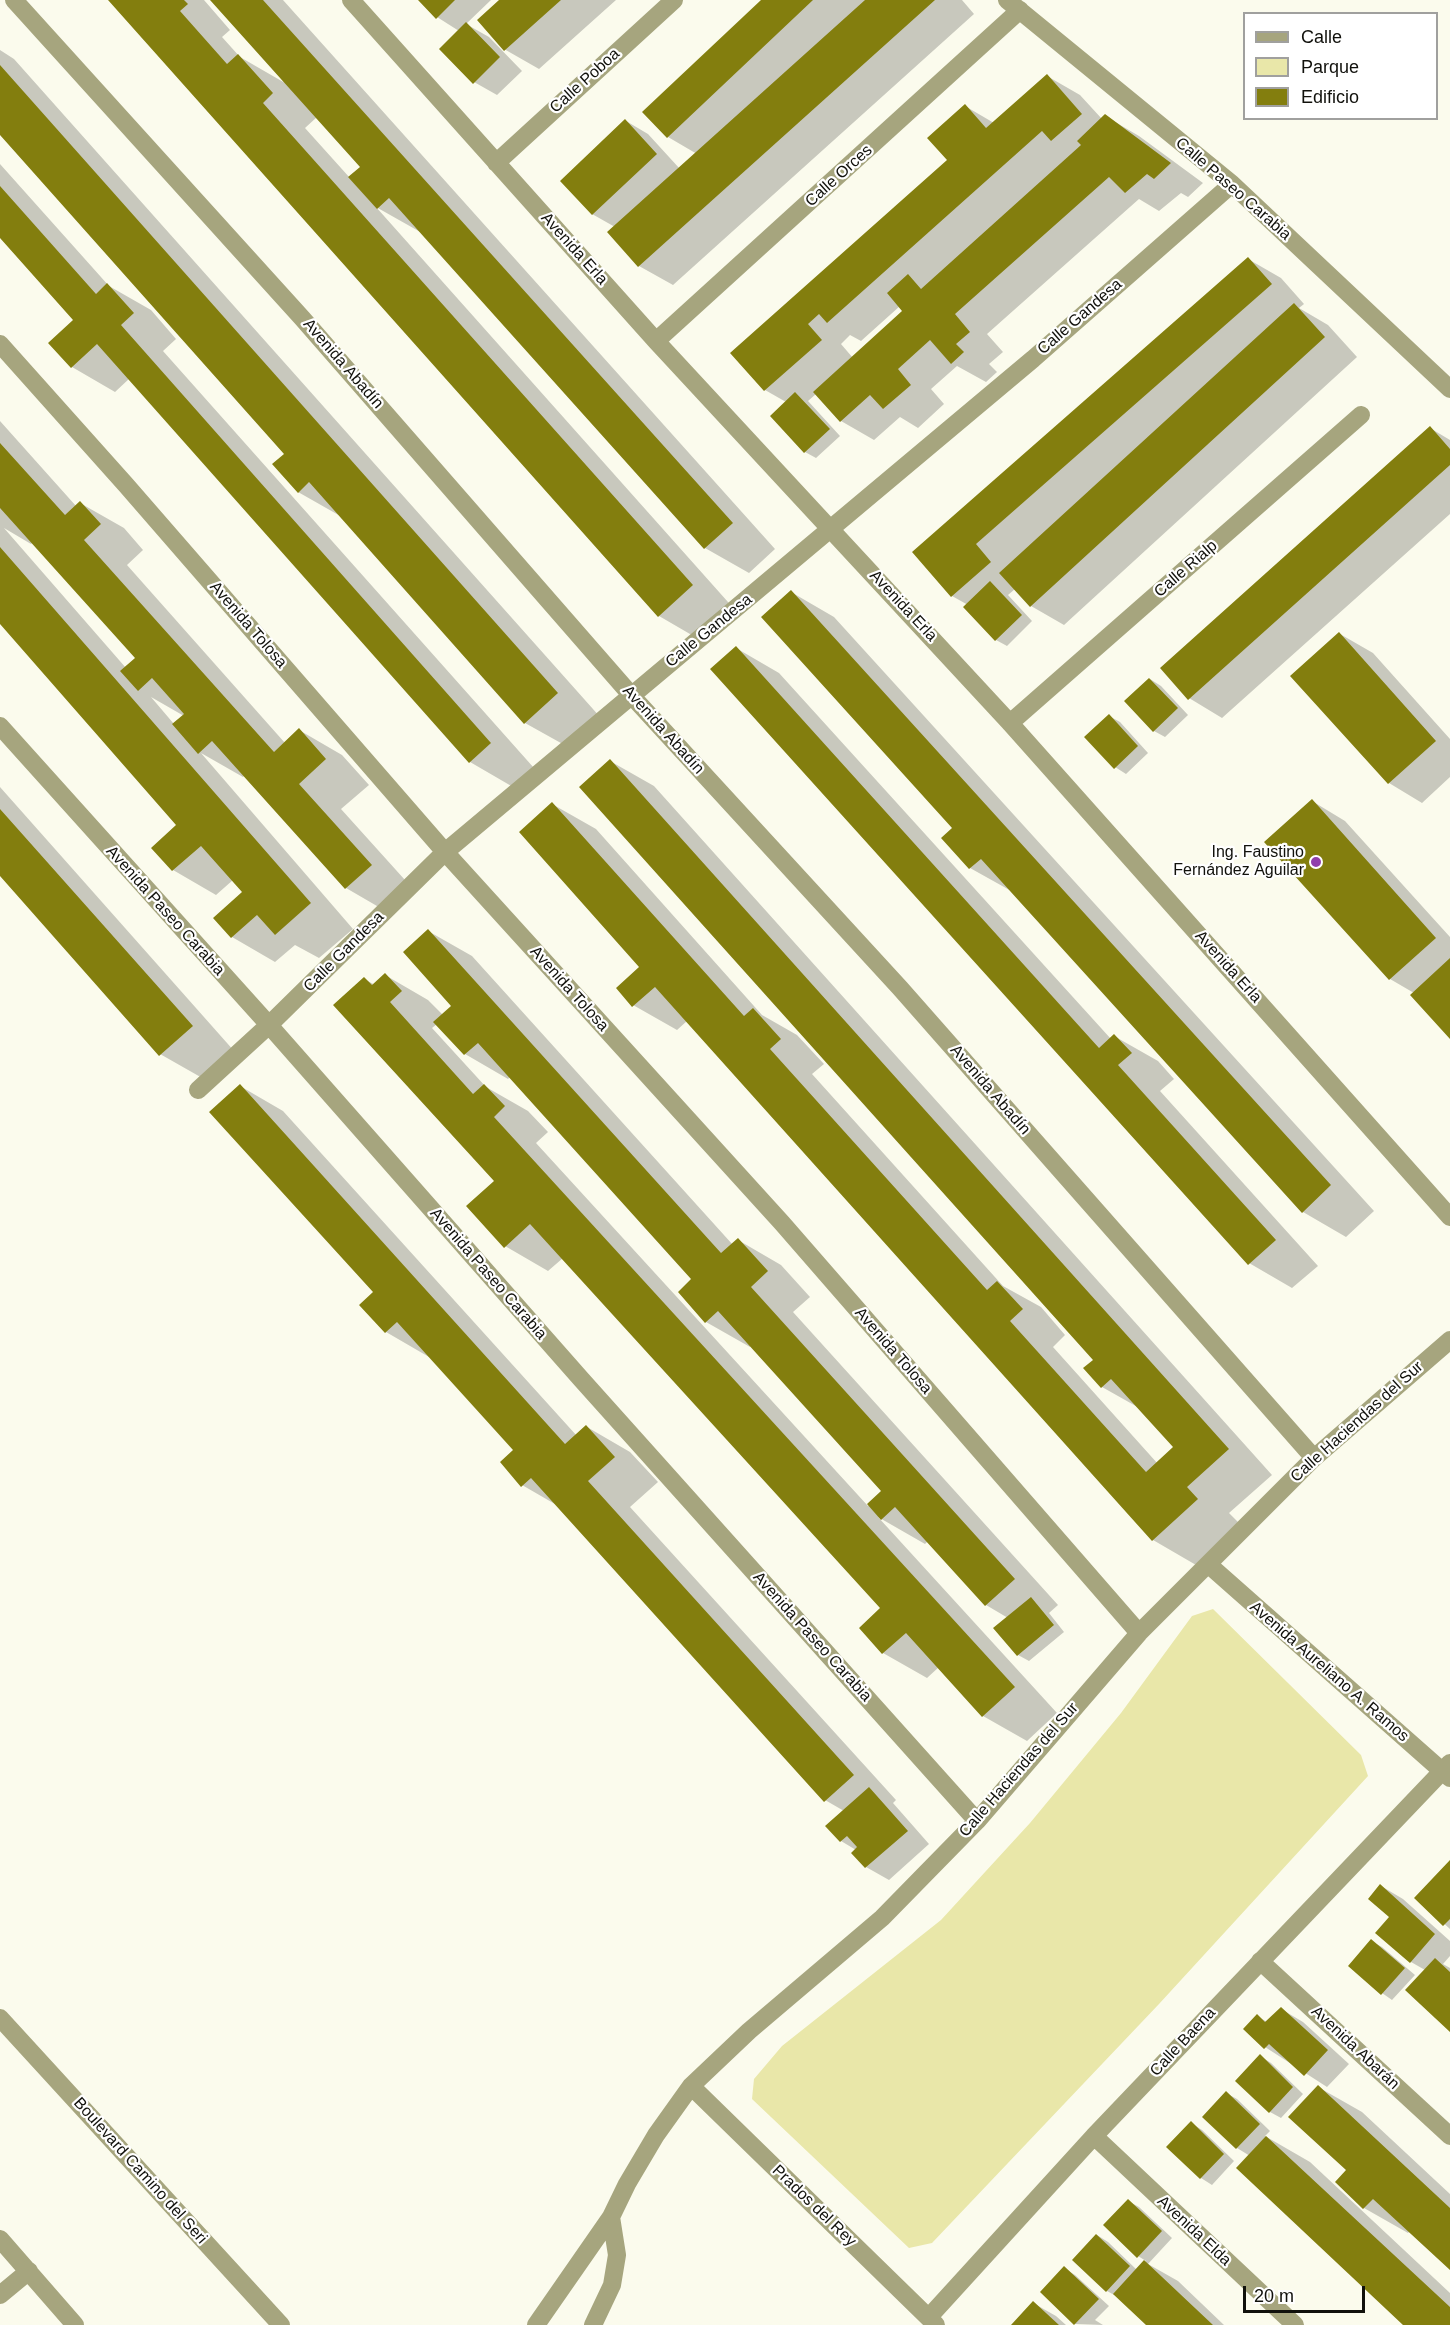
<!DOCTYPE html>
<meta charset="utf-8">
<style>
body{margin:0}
#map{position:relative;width:1450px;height:2325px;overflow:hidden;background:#fbfbed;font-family:Arial,sans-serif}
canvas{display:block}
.legend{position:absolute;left:1243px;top:12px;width:195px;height:108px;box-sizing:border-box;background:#fff;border:2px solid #a0a09e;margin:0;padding:8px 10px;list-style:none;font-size:18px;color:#11110c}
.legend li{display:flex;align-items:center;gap:12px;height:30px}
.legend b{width:30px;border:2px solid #a0a09e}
.scale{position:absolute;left:1243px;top:2286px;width:122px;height:27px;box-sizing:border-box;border:3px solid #11110c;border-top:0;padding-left:8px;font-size:18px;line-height:21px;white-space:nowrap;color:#11110c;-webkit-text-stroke:4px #fff;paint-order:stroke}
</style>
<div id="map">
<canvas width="1450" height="2325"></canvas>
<ul class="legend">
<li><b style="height:8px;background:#a6a57e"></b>Calle</li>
<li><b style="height:16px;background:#e9e7a9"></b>Parque</li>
<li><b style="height:16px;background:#837e0e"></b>Edificio</li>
</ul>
<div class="scale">20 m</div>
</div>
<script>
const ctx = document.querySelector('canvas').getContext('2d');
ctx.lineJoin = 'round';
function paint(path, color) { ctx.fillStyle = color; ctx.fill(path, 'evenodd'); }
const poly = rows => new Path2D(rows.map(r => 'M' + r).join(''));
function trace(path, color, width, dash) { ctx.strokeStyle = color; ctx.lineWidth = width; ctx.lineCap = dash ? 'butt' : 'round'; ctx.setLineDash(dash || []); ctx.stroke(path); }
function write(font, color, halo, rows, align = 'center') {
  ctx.font = font + ' Arial,sans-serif'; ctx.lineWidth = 4.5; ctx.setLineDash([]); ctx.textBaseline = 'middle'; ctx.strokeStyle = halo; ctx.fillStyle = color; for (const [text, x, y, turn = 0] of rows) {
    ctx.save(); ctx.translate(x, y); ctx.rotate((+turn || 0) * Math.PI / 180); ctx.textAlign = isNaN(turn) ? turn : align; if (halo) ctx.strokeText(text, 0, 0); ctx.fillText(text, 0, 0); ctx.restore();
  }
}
const green = poly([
 [1213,1609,1361,1755,1368,1776,1159,2004,932,2243,909,2248,752,2099,754,2079,782,2046,941,1920,1030,1823,1121,1713,1192,1616]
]);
const shadow = poly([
 [110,0,204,0,230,30,222,37,240,57,285,83,212,0,283,0,775,549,749,573,705,548,422,233,376,207,736,611,702,641,659,616],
 [317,117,362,167,350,178,305,128],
 [420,0,491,0,466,24,489,37,522,71,497,95,474,82,459,31,437,17],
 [501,0,616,0,539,69,504,49],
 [763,0,962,0,974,14,673,285,639,266,615,227,592,214,626,121,648,134,680,169,697,154,668,137,644,112],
 [0,50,14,59,601,718,568,747,525,723,342,517,298,492,286,454,0,132],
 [1047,76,1080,95,1102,119,1105,116,1139,136,1203,183,1188,197,1181,193,1159,211,1139,199,987,334,1003,352,989,364,997,372,986,382,957,366,931,389,944,404,918,428,900,417,874,440,841,421,816,394,808,401,840,436,816,458,805,452,786,402,765,390,732,353,949,160,965,106,994,123],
 [900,306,905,311,853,358,841,344,850,335,861,341],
 [0,164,109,286,151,310,176,339,163,351,534,768,513,787,470,762,130,378,115,392,72,367,75,321,0,236],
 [1248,259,1281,278,1304,304,1299,308,1328,325,1357,357,1064,625,1031,606,1015,589,1008,595,1032,621,1007,646,996,640,968,605,952,596,914,552],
 [0,421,76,506,80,503,124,528,143,550,127,565,285,743,299,730,342,755,369,785,341,809,414,890,389,913,346,888,245,775,243,777,201,753,353,929,319,958,295,945,275,962,232,937,244,892,233,880,216,895,173,870,178,825,0,621],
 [4,528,31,544,33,542,137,659,126,668],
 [151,697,184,716,174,724],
 [1430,428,1450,440,1450,514,1222,718,1189,698],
 [791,592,834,617,1374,1211,1346,1237,1303,1212,1013,892,970,868,955,828],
 [1340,634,1373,653,1450,739,1450,777,1422,803,1389,783],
 [736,648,779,673,1111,1039,1114,1036,1158,1061,1174,1079,1160,1091,1318,1266,1292,1288,1249,1263],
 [1150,679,1161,686,1188,715,1165,737,1154,731],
 [1109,716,1120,722,1148,753,1126,774,1115,767],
 [610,761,654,786,1272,1475,1229,1513,1241,1525,1196,1565,1153,1540,687,1021,677,1030,633,1005,642,967,552,804,596,829,762,1015,797,1035,824,1064,812,1074,1003,1286,1041,1307,1065,1335,1053,1347,1158,1464,1175,1447,1141,1409,1102,1387,1095,1360],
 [0,787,235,1052,204,1079,160,1054,0,874],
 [1312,801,1345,821,1450,937,1450,1037,1414,993,1390,979,1266,842],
 [428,931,472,956,733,1245,738,1240,781,1265,810,1297,793,1312,1058,1605,1049,1613,1064,1632,1029,1661,1018,1655,1008,1618,986,1605,928,1541,925,1544,878,1517,1057,1713,1027,1741,983,1716,939,1667,927,1678,883,1653,861,1628,882,1608,563,1258,548,1271,505,1246,496,1181,364,979,375,985,385,975,428,1000,443,1015,453,1006],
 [437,1024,465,1054,508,1079,510,1077,693,1279,706,1322,750,1347,751,1345,883,1492,868,1506,536,1143,548,1132,528,1111,486,1087,432,1028],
 [240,1086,283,1111,577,1436,587,1427,630,1452,658,1482,630,1507,896,1800,893,1803,929,1844,889,1880,866,1867,856,1850,841,1841,844,1811,825,1800,560,1507,522,1485,516,1450,430,1356,429,1357,386,1332,375,1292],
 [1450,1862,1450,1929,1416,1898],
 [1381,1886,1403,1899,1450,1941,1450,1956,1443,1964,1450,1968,1450,2030,1425,1970,1411,1962,1391,1917],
 [1371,1941,1382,1947,1415,1975,1392,2000,1382,1993],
 [1281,2009,1303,2022,1349,2064,1327,2087,1265,2047,1257,2016,1267,2022],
 [1260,2056,1271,2063,1303,2094,1281,2118,1270,2112,1237,2081],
 [1318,2087,1362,2112,1450,2194,1450,2268,1410,2231,1408,2233,1364,2208,1337,2182,1348,2170],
 [1226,2093,1237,2099,1270,2131,1265,2136,1310,2162,1450,2293,1450,2325,1405,2325,1250,2156,1237,2148],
 [1191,2123,1202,2130,1234,2161,1212,2185,1201,2178,1168,2147],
 [1128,2201,1139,2207,1172,2238,1148,2264,1178,2281,1224,2325,1148,2325,1118,2297,1107,2291,1097,2235,1108,2242,1137,2270,1146,2261,1138,2256],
 [1064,2268,1075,2275,1109,2306,1095,2320,1103,2325,1075,2324],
 [1033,2303,1056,2316,1066,2325,1013,2325]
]);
const building = poly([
 [108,0,184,0,188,4,180,11,227,64,238,54,273,93,263,103,693,585,658,617],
 [210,0,263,0,733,523,704,549,389,198,377,209,348,177,360,167],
 [418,0,455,0,436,19],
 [499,0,561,0,504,51,477,20],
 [761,0,813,0,667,138,642,112],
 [865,0,935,0,638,267,607,232],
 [466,22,500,57,473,84,439,49],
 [0,65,558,693,524,724,309,482,298,493,272,464,284,454,0,135],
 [1047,74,1082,114,1051,141,1042,131,827,323,819,314,808,324,822,340,764,391,730,353,947,160,927,138,965,104,986,128],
 [1105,114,1171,163,1154,179,1147,174,1125,193,1109,177,955,314,970,332,956,344,964,352,951,364,930,340,898,369,911,385,883,409,870,395,840,422,813,392,902,311,887,293,908,274,921,289,1081,145,1077,141],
 [625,119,657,154,592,215,560,181],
 [0,186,96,294,107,283,134,313,121,325,491,743,469,763,97,344,71,368,48,343,73,320,0,238],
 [1248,257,1272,284,976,544,991,562,951,597,912,552],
 [1294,303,1325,337,1030,607,999,573],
 [795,392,830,429,804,453,770,416],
 [1430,426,1450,449,1450,465,1188,700,1160,668],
 [0,443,65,515,80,501,101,524,84,540,274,752,299,728,326,759,299,784,372,865,345,889,212,741,198,754,172,724,184,714,152,678,138,691,120,671,135,658,0,508],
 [0,547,311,903,275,935,257,915,231,938,213,918,242,892,201,846,172,871,151,848,176,825,0,624],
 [990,581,1022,615,995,641,963,607],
 [791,590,1331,1185,1302,1213,981,859,969,869,941,838,952,828,761,617],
 [1339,632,1436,741,1388,784,1290,676],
 [736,646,1099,1048,1114,1034,1132,1053,1118,1065,1276,1240,1248,1265,710,669],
 [1149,678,1178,708,1153,732,1124,701],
 [1109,714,1138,746,1114,769,1084,737],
 [610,759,1229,1449,1187,1487,1198,1499,1152,1541,655,987,632,1007,616,988,639,967,519,832,552,802,744,1016,753,1008,781,1039,770,1049,987,1290,997,1281,1023,1309,1010,1321,1146,1472,1173,1447,1111,1379,1101,1388,1083,1368,1093,1360,579,787],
 [1312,799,1436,938,1389,980,1264,842],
 [0,809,193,1026,159,1056,0,876],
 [428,929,721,1253,738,1238,768,1271,751,1287,1015,1579,985,1606,895,1507,881,1520,867,1504,881,1491,718,1311,705,1323,678,1292,691,1279,478,1043,464,1055,433,1022,451,1006,403,952],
 [1450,958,1450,1039,1410,995],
 [385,973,402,991,390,1002,473,1094,484,1084,505,1106,494,1117,1015,1687,982,1717,906,1633,882,1654,859,1628,880,1608,530,1224,504,1248,466,1206,494,1181,333,1005,364,977,372,985],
 [240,1084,565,1444,586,1425,615,1457,588,1481,854,1775,824,1802,531,1478,521,1487,500,1462,513,1450,397,1322,385,1333,359,1305,373,1292,209,1112],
 [1031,1597,1054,1625,1017,1656,993,1628],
 [869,1787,908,1831,865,1868,851,1853,857,1847,847,1836,840,1842,825,1826],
 [1450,1860,1450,1919,1443,1926,1414,1898],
 [1380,1884,1435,1934,1410,1963,1375,1933,1389,1917,1368,1899],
 [1371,1939,1405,1968,1381,1995,1348,1966],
 [1435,1958,1450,1972,1450,2032,1405,1990],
 [1281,2007,1328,2050,1304,2076,1269,2044,1264,2049,1243,2029,1257,2014,1265,2022],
 [1260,2054,1293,2087,1269,2113,1235,2081],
 [1318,2085,1450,2208,1450,2270,1373,2199,1363,2209,1335,2182,1346,2170,1288,2117],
 [1226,2091,1260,2124,1236,2149,1202,2117],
 [1191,2121,1224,2154,1200,2179,1166,2147],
 [1266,2136,1450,2307,1450,2325,1403,2325,1236,2168],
 [1128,2199,1162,2231,1137,2258,1103,2225],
 [1096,2234,1130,2266,1106,2292,1072,2260],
 [1144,2260,1213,2325,1146,2325,1113,2294],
 [1064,2266,1099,2299,1074,2325,1040,2292],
 [1033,2301,1059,2325,1011,2325]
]);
const lane = poly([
 [0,2239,75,2325],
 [0,2295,29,2271]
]);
const street = poly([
 [14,0,302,318,631,695,900,988,1314,1458],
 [351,0,656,341,1010,723,1450,1217],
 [1007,0,1232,184,1450,389],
 [496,163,674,0],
 [656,341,1020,10],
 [0,344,126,485,445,852,782,1223,1139,1633],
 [1010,723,1361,415],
 [0,726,269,1025,581,1379,977,1821],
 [198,1090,269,1025,445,852,1033,359,1232,184],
 [1209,1565,1450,1778],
 [1260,1961,1450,2136],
 [0,2018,281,2325],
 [691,2086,936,2325],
 [1094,2136,1295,2325],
 [929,2317,1094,2136,1450,1763],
 [536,2325,611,2217,627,2184,656,2135,691,2086,749,2031,882,1918,977,1821,1139,1633,1314,1458,1450,1340],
 [593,2325,612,2285,617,2255,611,2217]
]);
const markers = [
 [1316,862,6,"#903eac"]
];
const streetNames = [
 ["Calle Poboa",585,81,-42],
 ["Calle Orces",839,176,-42],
 ["Calle Paseo Carabia",1233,189,41],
 ["Avenida Erla",574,249,48],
 ["Calle Gandesa",1080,317,-41],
 ["Avenida Abadín",343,364,49],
 ["Calle Rialp",1186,569,-41],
 ["Avenida Erla",903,606,47],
 ["Avenida Tolosa",248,625,49],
 ["Calle Gandesa",709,631,-39],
 ["Avenida Abadín",663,730,48],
 ["Avenida Paseo Carabia",165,911,48],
 ["Calle Gandesa",344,952,-45],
 ["Avenida Erla",1228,967,48],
 ["Avenida Tolosa",569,989,48],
 ["Avenida Abadín",990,1090,49],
 ["Avenida Paseo Carabia",488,1274,49],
 ["Avenida Tolosa",893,1351,49],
 ["Calle Haciendas del Sur",1357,1422,-42],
 ["Avenida Paseo Carabia",812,1637,48],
 ["Avenida Aureliano A. Ramos",1329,1672,41],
 ["Calle Haciendas del Sur",1019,1770,-49],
 ["Calle Baena",1183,2042,-47],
 ["Avenida Abarán",1355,2048,43],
 ["Boulevard Camino del Seri",140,2171,48],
 ["Prados del Rey",814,2206,44],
 ["Avenida Elda",1194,2231,43]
];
const poiNames = [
 ["Ing. Faustino",1304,853],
 ["Fernández Aguilar",1304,871]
];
paint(green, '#e9e7a9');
paint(shadow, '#0003');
paint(building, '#837e0e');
trace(lane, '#a6a57e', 18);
trace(street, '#a6a57e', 18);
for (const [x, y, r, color] of markers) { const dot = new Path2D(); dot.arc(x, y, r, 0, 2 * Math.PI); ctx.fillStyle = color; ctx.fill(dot); trace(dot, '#fff', 2); }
write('16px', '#11110c', '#fff', streetNames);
write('16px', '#11110c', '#fff', poiNames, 'right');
</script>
